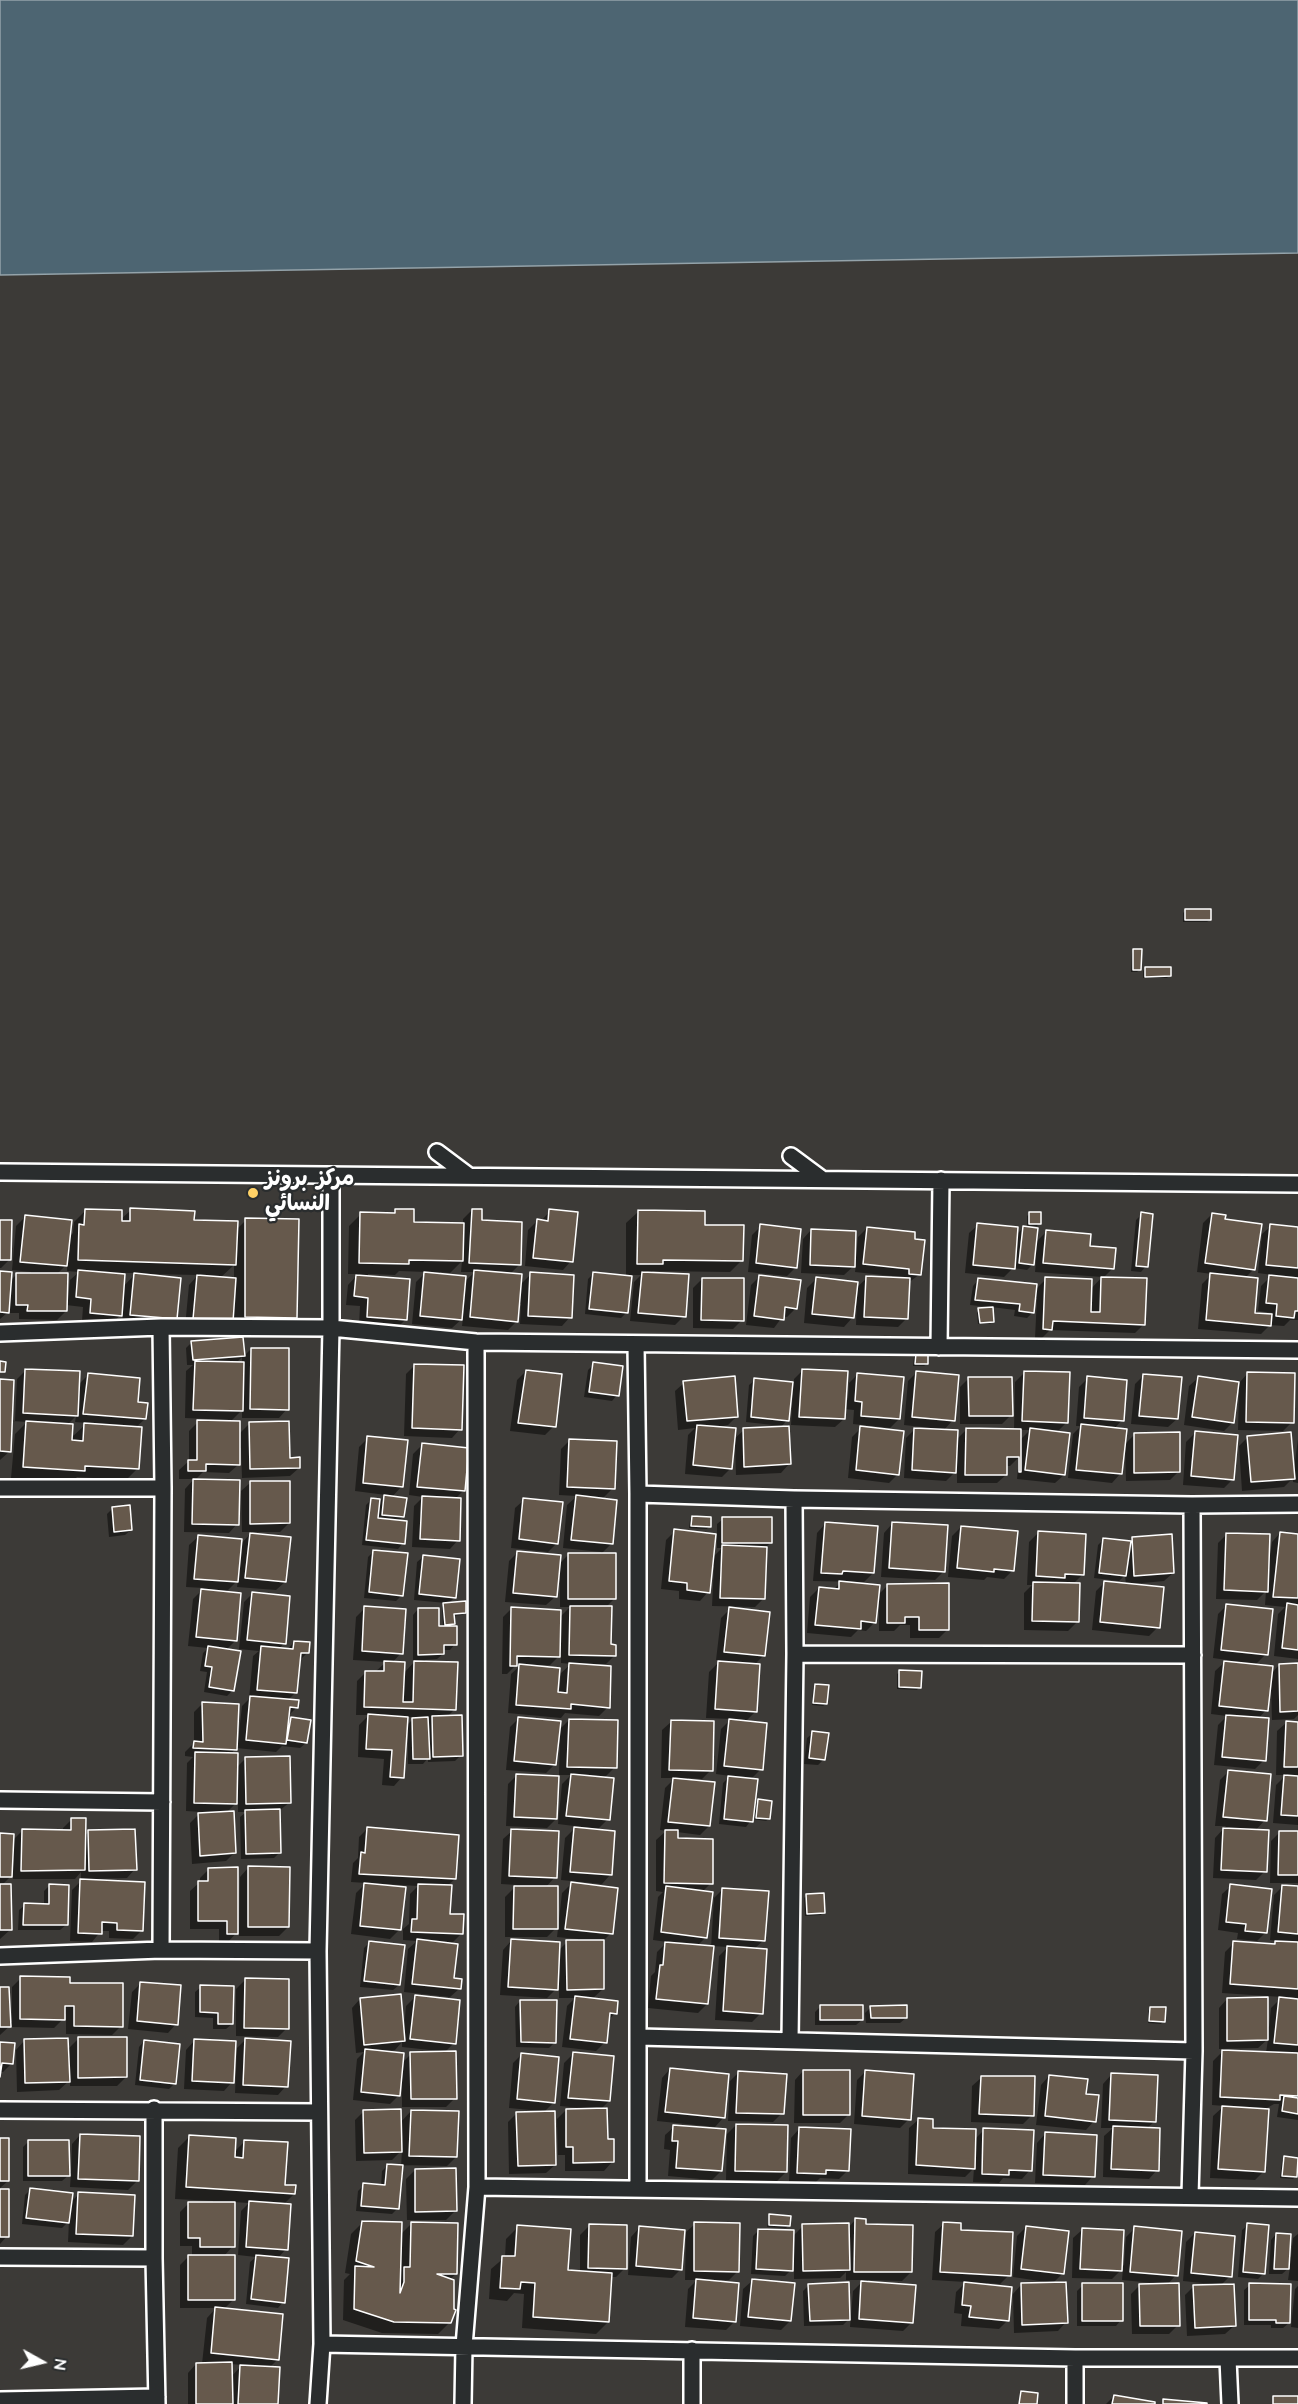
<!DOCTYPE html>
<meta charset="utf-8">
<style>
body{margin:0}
#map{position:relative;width:1298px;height:2404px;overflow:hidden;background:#3c3a37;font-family:"Architects Daughter",sans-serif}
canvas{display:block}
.north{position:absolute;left:12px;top:2332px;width:60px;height:60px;-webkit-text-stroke:4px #2a2d2e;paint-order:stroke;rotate:98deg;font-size:16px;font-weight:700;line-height:24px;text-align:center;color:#fff}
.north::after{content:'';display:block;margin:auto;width:21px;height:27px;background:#fff;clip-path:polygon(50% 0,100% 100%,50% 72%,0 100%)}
</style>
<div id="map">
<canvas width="1298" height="2404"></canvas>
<div class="north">N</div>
</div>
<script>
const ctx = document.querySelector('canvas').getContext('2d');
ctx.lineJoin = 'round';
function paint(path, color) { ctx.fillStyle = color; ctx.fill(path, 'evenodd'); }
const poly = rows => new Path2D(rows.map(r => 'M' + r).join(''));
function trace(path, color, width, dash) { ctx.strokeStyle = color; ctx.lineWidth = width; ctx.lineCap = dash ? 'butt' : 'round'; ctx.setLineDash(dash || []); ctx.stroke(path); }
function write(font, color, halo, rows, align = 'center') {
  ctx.font = font + ' "Architects Daughter","Playpen Sans Arabic",sans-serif'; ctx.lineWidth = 4.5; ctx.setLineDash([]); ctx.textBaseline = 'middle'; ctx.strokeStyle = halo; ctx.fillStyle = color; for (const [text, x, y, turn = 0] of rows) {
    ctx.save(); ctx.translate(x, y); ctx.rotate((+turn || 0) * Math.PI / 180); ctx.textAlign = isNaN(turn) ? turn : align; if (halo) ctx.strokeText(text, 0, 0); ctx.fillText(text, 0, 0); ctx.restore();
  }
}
const water = poly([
 [0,0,1298,0,1298,253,0,275,0,0]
]);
const shadow = poly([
 [1185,911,1210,920,1207,922,1183,922,1183,913],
 [1134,951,1140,969,1137,972,1131,972,1132,953],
 [1145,968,1169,976,1167,978,1143,978,1143,971],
 [86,1210,120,1220,131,1210,236,1230,246,1220,296,1317,284,1329,234,1328,234,1319,222,1330,185,1327,189,1285,198,1275,149,1274,175,1319,167,1328,122,1323,123,1312,112,1324,82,1321,83,1307,66,1305,66,1311,57,1320,19,1319,19,1313,7,1313,0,1319,0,1272,10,1281,17,1274,31,1274,31,1272,12,1270,16,1226,25,1217,68,1238,73,1233,74,1222],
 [67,1264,67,1271,79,1272,70,1280,68,1300,66,1300,57,1274],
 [234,1265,234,1279,220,1278],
 [124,1273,136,1273,123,1287],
 [396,1210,413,1223,463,1224,463,1219,472,1210,519,1265,509,1275,520,1285,531,1274,570,1317,562,1326,520,1324,521,1304,518,1304,517,1321,508,1330,462,1326,463,1318,452,1328,412,1324,416,1282,426,1272,399,1271,395,1275,368,1274,368,1277,406,1319,397,1328,359,1325,360,1306,346,1305,348,1285,358,1274,348,1274,349,1226,361,1214,391,1214],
 [462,1261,461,1272,475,1272,464,1282,440,1275,440,1272,450,1273],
 [550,1211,571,1261,563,1270,525,1266,528,1230,537,1221,541,1221],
 [638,1212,703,1226,742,1260,730,1272,652,1271,684,1316,675,1325,630,1321,634,1282,641,1275,631,1275,627,1312,621,1318,585,1314,588,1279,594,1273,626,1277,626,1223],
 [1030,1213,1039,1223,1037,1226,1027,1226,1027,1216],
 [1142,1214,1146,1266,1141,1272,1131,1271,1136,1220],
 [1212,1214,1224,1220,1253,1270,1245,1278,1253,1314,1273,1315,1273,1313,1258,1311,1261,1286,1272,1275,1258,1273,1262,1234,1271,1226,1298,1228,1298,1320,1290,1320,1284,1326,1270,1325,1261,1334,1198,1329,1202,1284,1212,1274,1197,1272,1203,1223],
 [0,1221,10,1259,1,1268,0,1268],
 [978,1225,1016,1235,1023,1228,1035,1243,1046,1232,1088,1247,1113,1268,1103,1278,1144,1324,1135,1333,1050,1330,1042,1338,1035,1338,1037,1298,1034,1298,1033,1312,1027,1318,1014,1316,1015,1310,991,1307,992,1321,990,1324,978,1324,977,1312,989,1307,970,1305,973,1286,978,1280,1035,1290,1046,1279,1090,1290,1102,1277,1035,1272,1036,1261,1027,1270,1013,1268,1004,1277,965,1273,969,1233],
 [761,1226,796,1267,787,1276,748,1272,752,1235],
 [867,1228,920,1274,908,1283,907,1318,898,1327,856,1325,857,1293,855,1293,852,1318,844,1327,804,1323,807,1288,816,1279,855,1289,867,1278,892,1279,892,1276,855,1272,856,1264,844,1275,801,1273,803,1239,811,1230,856,1257,858,1237],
 [760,1276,796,1308,787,1317,783,1316,774,1328,746,1325,751,1285],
 [702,1279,742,1320,733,1329,693,1328,693,1288],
 [242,1339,243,1357,251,1349,287,1409,279,1418,242,1418,242,1410,232,1420,185,1418,186,1371,193,1365,187,1365,186,1348,192,1342],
 [242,1357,242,1364,236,1363],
 [916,1354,927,1364,924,1366,913,1366,914,1357],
 [594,1364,617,1395,612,1401,584,1397,588,1370],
 [414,1366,460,1429,452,1438,404,1436,406,1374],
 [26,1370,78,1385,88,1375,136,1404,145,1419,135,1428,137,1469,126,1480,77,1477,72,1482,11,1478,15,1434,27,1422,12,1421,10,1451,0,1460,0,1381,10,1420,15,1421,17,1379],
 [76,1416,75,1422,87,1423,70,1439,67,1425],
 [803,1370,848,1400,849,1383,858,1374,899,1419,890,1428,853,1424,854,1410,844,1409,844,1419,835,1427,791,1425,793,1387,791,1387,787,1420,782,1426,746,1422,749,1385,755,1380,794,1383,794,1379],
 [526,1371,554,1426,545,1435,510,1431,517,1380],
 [917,1372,953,1420,943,1431,956,1440,966,1430,1014,1430,1015,1382,1024,1373,1067,1422,1056,1433,1064,1475,1055,1483,1017,1479,1019,1457,1010,1466,1006,1466,1006,1475,997,1483,957,1483,957,1470,946,1481,904,1478,906,1438,914,1430,931,1430,931,1428,904,1425,908,1381],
 [1020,1430,1030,1430,1019,1441],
 [1248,1373,1292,1422,1283,1431,1238,1430,1239,1391,1237,1391,1233,1422,1224,1431,1184,1425,1189,1386,1198,1378,1239,1383],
 [1144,1375,1177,1419,1168,1427,1131,1424,1135,1384],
 [969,1378,1011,1415,1002,1424,960,1424,960,1387],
 [1088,1378,1122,1420,1114,1429,1120,1474,1112,1483,1068,1478,1073,1434,1081,1426,1076,1426,1079,1387],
 [684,1383,737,1416,728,1425,714,1428,733,1440,744,1430,789,1464,781,1473,736,1475,735,1443,733,1443,730,1469,722,1477,685,1474,688,1435,695,1428,678,1430,675,1391],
 [198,1422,238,1435,249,1424,299,1468,290,1476,242,1478,241,1448,238,1448,238,1465,229,1473,203,1472,195,1480,237,1524,229,1533,184,1532,185,1489,194,1479,179,1479,179,1470,189,1461,189,1431],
 [861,1428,898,1474,889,1483,848,1478,852,1437],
 [1195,1433,1233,1479,1224,1488,1183,1485,1186,1442],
 [1135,1434,1179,1471,1170,1480,1126,1481,1125,1444],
 [1248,1437,1294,1469,1298,1439,1298,1483,1293,1482,1293,1478,1284,1487,1242,1491,1239,1446],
 [368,1438,402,1486,391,1498,403,1517,398,1521,403,1543,398,1549,362,1545,366,1505,372,1499,378,1503,386,1495,355,1491,359,1447],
 [570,1440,613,1488,602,1499,612,1543,601,1554,601,1552,563,1548,567,1505,577,1496,559,1495,561,1449],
 [422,1445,463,1491,455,1499,458,1540,450,1549,412,1547,414,1506,423,1497,409,1495,413,1454],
 [250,1483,289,1523,280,1532,242,1532,241,1491],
 [524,1500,557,1543,548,1552,511,1548,515,1508],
 [113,1508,131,1530,125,1535,109,1537,107,1514],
 [692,1517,709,1526,707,1529,689,1528,690,1520],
 [723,1519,771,1542,765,1548,764,1598,755,1607,712,1606,714,1566,711,1566,708,1592,700,1601,679,1599,679,1591,661,1589,666,1540,675,1531,712,1558,722,1548,717,1548,717,1524],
 [825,1524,873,1573,864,1582,813,1581,817,1533],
 [892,1524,944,1571,935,1580,881,1577,884,1533],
 [961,1527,1013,1570,1004,1579,987,1577,984,1580,948,1577,952,1536],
 [1038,1533,1082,1575,1072,1585,1077,1622,1068,1631,1024,1630,1024,1593,1032,1585,1027,1585,1029,1542],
 [1280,1533,1298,1535,1298,1659,1274,1656,1278,1614,1285,1607,1265,1605,1266,1591,1257,1600,1216,1599,1218,1543,1227,1534,1270,1554,1272,1542],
 [250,1534,285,1582,276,1590,237,1587,238,1580,225,1593,235,1641,226,1650,233,1690,227,1696,204,1692,207,1672,200,1671,203,1653,208,1648,188,1646,193,1599,204,1588,186,1587,189,1545,198,1537,240,1545],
 [1133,1538,1173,1573,1164,1581,1132,1584,1158,1627,1149,1636,1092,1630,1096,1591,1105,1582,1126,1585,1125,1575,1119,1581,1094,1578,1098,1545,1104,1539,1128,1543],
 [374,1551,402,1595,396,1601,364,1598,368,1557],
 [518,1552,558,1565,569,1554,614,1599,605,1608,609,1646,615,1655,606,1664,597,1664,608,1707,599,1716,565,1713,561,1718,508,1713,511,1674,521,1665,516,1665,507,1674,502,1674,503,1617,512,1608,534,1608,534,1611,559,1618,570,1607,560,1607,560,1571,558,1571,555,1597,546,1605,505,1602,509,1561],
 [561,1654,561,1663,571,1664,561,1673,559,1694,556,1694,538,1665,550,1665],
 [423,1557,455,1597,448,1604,465,1613,462,1615,453,1616,453,1624,450,1627,455,1644,450,1650,443,1650,443,1654,437,1659,425,1660,455,1709,447,1717,461,1755,455,1761,428,1762,428,1758,423,1764,408,1764,408,1731,405,1731,402,1777,394,1786,382,1785,384,1759,358,1757,359,1725,369,1715,356,1715,357,1681,366,1672,375,1672,386,1662,353,1660,356,1617,365,1608,401,1653,392,1663,403,1674,416,1660,413,1660,413,1615,418,1609,438,1628,443,1628,442,1607,446,1603,414,1600,417,1562],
 [406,1717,415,1717,405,1727],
 [840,1583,877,1596,888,1585,948,1629,939,1638,910,1638,910,1625,900,1625,894,1631,879,1631,879,1603,877,1603,875,1622,866,1631,858,1630,851,1637,807,1633,810,1597,819,1588,833,1590],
 [253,1593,284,1643,279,1649,287,1650,294,1642,307,1653,298,1662,295,1693,287,1701,297,1707,287,1717,287,1724,291,1719,306,1743,300,1748,282,1746,276,1752,236,1748,230,1755,236,1768,246,1758,290,1802,279,1811,280,1852,274,1858,241,1859,240,1817,246,1812,238,1812,238,1801,226,1813,235,1852,226,1861,192,1864,190,1823,201,1812,186,1811,187,1763,193,1757,185,1756,185,1752,194,1743,194,1712,203,1703,236,1741,238,1741,242,1706,249,1699,253,1656,259,1651,239,1649,244,1602],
 [1227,1605,1266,1654,1255,1665,1270,1675,1279,1665,1298,1665,1298,1715,1294,1719,1272,1720,1271,1686,1269,1686,1266,1710,1258,1719,1264,1760,1255,1769,1214,1765,1218,1725,1227,1716,1211,1714,1215,1671,1227,1660,1213,1658,1218,1614],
 [730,1609,764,1655,754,1665,756,1711,745,1722,761,1769,751,1779,754,1806,758,1801,769,1819,766,1821,752,1819,746,1827,719,1824,723,1783,730,1776,716,1774,721,1729,731,1719,706,1718,709,1672,721,1660,716,1660,721,1618],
 [900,1672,919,1687,917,1690,897,1689,897,1674],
 [816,1685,826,1704,823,1706,812,1705,813,1688],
 [519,1718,558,1731,569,1720,615,1767,604,1778,608,1819,598,1829,558,1824,562,1784,571,1775,559,1775,560,1737,558,1737,555,1764,546,1773,506,1770,510,1727],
 [671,1722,711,1770,702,1779,688,1778,688,1781,709,1826,700,1835,677,1832,677,1840,711,1883,702,1892,706,1937,697,1946,711,1948,714,1898,723,1889,764,1940,754,1949,761,2013,752,2022,715,2020,719,1956,728,1947,712,1946,707,2004,698,2013,648,2008,651,1976,655,1972,657,1952,667,1942,653,1940,658,1897,663,1892,656,1891,656,1840,666,1831,660,1830,665,1788,675,1778,661,1778,662,1730],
 [1286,1723,1298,1723,1298,1825,1273,1823,1276,1785,1286,1775,1276,1775,1277,1731],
 [813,1733,824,1759,818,1765,804,1764,807,1738],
 [1228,1772,1265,1820,1255,1831,1265,1871,1256,1880,1213,1878,1215,1838,1226,1826,1215,1826,1220,1780],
 [517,1775,556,1819,547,1828,506,1826,508,1784],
 [72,1819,84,1836,89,1832,135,1869,127,1878,94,1879,94,1881,142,1930,133,1939,109,1938,109,1931,101,1931,92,1942,70,1941,72,1890,81,1881,81,1872,75,1879,13,1879,13,1868,11,1867,10,1877,1,1886,10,1930,0,1939,0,1835,12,1841,23,1830,63,1831,63,1828],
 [368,1828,455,1879,447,1886,449,1915,462,1933,451,1944,453,1979,459,1989,450,1997,404,1992,408,1949,417,1941,403,1940,403,1929,409,1924,410,1894,418,1886,384,1884,399,1930,390,1939,351,1934,356,1893,366,1883,351,1882,353,1863,358,1858,359,1837],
 [574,1829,610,1875,602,1884,561,1880,565,1838],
 [512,1831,555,1877,545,1888,557,1927,547,1937,505,1937,505,1897,517,1885,501,1884,503,1839],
 [1280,1832,1298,1832,1298,1883,1270,1883,1271,1841],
 [248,1868,288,1927,279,1936,239,1936,239,1930,228,1942,219,1942,219,1929,190,1929,190,1891,200,1882,200,1878,209,1869,236,1930,239,1930,240,1877],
 [571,1884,611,1933,602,1942,603,1989,592,1999,615,2013,608,2021,605,2042,596,2051,562,2047,567,2006,575,1998,559,1998,559,1986,547,1998,500,1995,503,1950,511,1941,558,1951,567,1942,578,1942,578,1939,557,1937,562,1893],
 [50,1885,66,1925,60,1930,18,1930,19,1910,25,1905,44,1906,44,1891],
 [1231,1886,1265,1933,1257,1941,1237,1939,1238,1933,1218,1930,1222,1894],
 [1283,1886,1298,1887,1298,1998,1289,1997,1289,2000,1298,2001,1298,2120,1277,2117,1279,2104,1274,2104,1267,2108,1264,2171,1255,2180,1210,2178,1213,2116,1224,2106,1212,2105,1213,2061,1222,2052,1266,2053,1268,2039,1258,2048,1219,2049,1219,2008,1227,1999,1269,2027,1271,2008,1282,1997,1222,1993,1225,1952,1234,1943,1272,1946,1277,1941,1270,1940,1274,1895],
 [807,1895,823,1912,821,1915,805,1916,804,1898],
 [370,1942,399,1985,393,1990,360,1987,364,1948],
 [21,1978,68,1984,121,2026,112,2035,66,2034,66,2014,63,2014,63,2019,54,2028,12,2027,12,2024,0,2035,0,1988,9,2022,12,2022,12,1987],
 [245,1980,287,2028,278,2037,236,2036,236,1989],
 [141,1983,176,2024,168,2033,128,2029,132,1992],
 [201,1987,232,2024,226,2029,213,2029,213,2018,195,2017,195,1992],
 [415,1997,454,2043,444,2053,455,2098,446,2107,402,2107,402,2083,400,2083,399,2095,390,2104,353,2100,357,2059,364,2052,356,2053,352,2008,360,1999,404,2028,406,2006],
 [402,2042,402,2047,439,2051,438,2053,411,2054,402,2063,383,2052,395,2050],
 [520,2001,555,2042,549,2048,516,2047,515,2007],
 [821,2006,862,2020,856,2025,815,2025,815,2012],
 [871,2007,906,2018,900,2023,866,2023,865,2013],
 [1151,2008,1163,2021,1161,2024,1148,2023,1148,2011],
 [78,2039,126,2077,117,2086,70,2086,70,2080,59,2090,17,2092,16,2050,24,2041,67,2050],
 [246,2039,286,2086,278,2095,235,2093,237,2048],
 [144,2041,175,2083,169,2089,135,2085,139,2047],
 [194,2041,232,2082,224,2091,184,2089,186,2050],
 [0,2043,12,2063,3,2072,0,2072],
 [522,2054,554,2102,543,2113,555,2165,546,2173,509,2174,508,2122,517,2113,541,2113,541,2111,509,2108,513,2063],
 [573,2054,609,2101,600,2110,612,2162,604,2171,565,2171,565,2155,558,2155,557,2119,566,2110,581,2110,581,2108,560,2106,564,2063],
 [670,2069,723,2118,715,2127,657,2121,662,2078],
 [803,2071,849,2114,840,2123,794,2123,795,2080],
 [866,2071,909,2119,900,2128,854,2124,857,2080],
 [739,2072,782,2113,773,2122,728,2121,730,2081],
 [1111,2075,1155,2121,1146,2129,1157,2170,1149,2179,1103,2177,1104,2136,1113,2128,1101,2128,1103,2084],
 [1049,2076,1094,2121,1086,2130,1036,2125,1041,2085],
 [981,2078,1032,2115,1023,2124,971,2122,972,2086],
 [364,2111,400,2123,411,2111,456,2157,447,2166,401,2165,398,2208,392,2214,356,2211,358,2191,364,2185,381,2187,382,2171,388,2165,401,2167,402,2150,392,2160,356,2161,355,2120],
 [918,2120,931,2129,975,2139,984,2130,1030,2170,1022,2179,1003,2178,999,2183,973,2182,974,2168,965,2177,908,2174,909,2128],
 [736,2125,786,2172,777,2181,726,2180,727,2134],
 [674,2127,721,2171,712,2180,668,2176,670,2150,664,2149,665,2135],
 [799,2129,848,2170,839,2179,820,2178,816,2182,789,2181,791,2138],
 [1045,2134,1093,2176,1085,2185,1035,2183,1037,2143],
 [80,2135,137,2181,128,2190,70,2187,71,2173,62,2181,23,2181,23,2147,28,2142,71,2172,72,2144],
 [190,2136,234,2152,245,2141,283,2186,294,2194,283,2205,286,2249,277,2259,283,2302,278,2308,246,2304,250,2262,256,2257,238,2255,241,2211,249,2203,233,2202,233,2246,223,2257,233,2300,223,2310,278,2359,269,2368,276,2404,188,2404,188,2373,196,2364,202,2364,207,2318,216,2308,180,2308,180,2265,189,2256,192,2256,192,2246,180,2246,180,2212,188,2204,213,2204,213,2201,175,2199,178,2148],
 [231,2364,242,2365,231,2377],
 [0,2139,8,2181,0,2188],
 [1285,2158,1295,2177,1293,2179,1280,2178,1282,2160],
 [415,2170,455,2211,446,2220,407,2220,406,2179],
 [0,2190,7,2236,0,2244],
 [30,2190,70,2203,79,2194,132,2236,123,2245,68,2242,69,2221,62,2228,22,2224,25,2195],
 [770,2216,788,2226,786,2228,767,2227],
 [855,2220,865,2226,911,2272,902,2281,868,2280,868,2283,912,2322,903,2331,850,2327,853,2291,864,2280,846,2280,846,2272,840,2278,794,2279,794,2260,792,2260,791,2270,785,2276,751,2274,753,2236,759,2230,793,2236,803,2226,848,2228],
 [363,2222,400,2235,412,2223,456,2274,449,2280,450,2322,438,2334,382,2333,343,2320,344,2280,350,2274,345,2273,351,2234],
 [695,2224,738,2271,729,2280,720,2280,735,2321,726,2330,685,2327,688,2289,697,2280,685,2280,686,2232],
 [944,2224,959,2231,1009,2275,1000,2284,987,2283,1007,2321,999,2329,961,2326,962,2314,954,2313,956,2292,966,2282,932,2280,935,2232],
 [1248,2225,1264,2273,1258,2279,1238,2277,1242,2230],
 [589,2226,625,2268,616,2277,611,2277,608,2322,596,2334,522,2328,524,2294,514,2293,507,2301,489,2299,491,2269,505,2257,506,2239,518,2227,566,2272,580,2273,580,2235],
 [1026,2227,1063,2273,1053,2283,1013,2277,1017,2236],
 [639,2228,681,2269,672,2278,628,2275,631,2237],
 [1135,2228,1176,2275,1167,2285,1178,2325,1169,2334,1132,2334,1131,2294,1140,2285,1153,2285,1153,2283,1122,2280,1123,2268,1112,2279,1072,2278,1073,2238,1082,2230,1124,2266,1126,2237],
 [1195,2233,1230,2276,1220,2286,1234,2326,1225,2334,1187,2336,1185,2295,1194,2286,1212,2286,1212,2284,1183,2281,1186,2242],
 [1276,2234,1289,2256,1291,2257,1293,2238,1298,2234,1298,2281,1288,2280,1290,2267,1282,2274,1269,2274,1271,2240],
 [752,2281,790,2321,781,2330,740,2326,743,2289],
 [809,2285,849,2319,843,2325,804,2326,803,2291],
 [1021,2285,1066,2322,1058,2331,1014,2333,1013,2294],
 [1083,2285,1121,2320,1116,2326,1077,2326,1077,2291],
 [1250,2285,1289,2323,1283,2328,1271,2328,1271,2325,1244,2325,1244,2290],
 [1298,2286,1298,2328,1291,2327,1295,2289],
 [1114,2396,1153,2404,1106,2404]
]);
const building = poly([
 [1185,909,1211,909,1211,920,1185,920,1185,909],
 [1133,949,1142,949,1141,970,1133,970,1133,949],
 [1145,967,1171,967,1171,976,1145,977,1145,967],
 [130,1208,195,1211,194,1220,238,1221,236,1265,78,1260,79,1224,84,1225,85,1209,122,1210,122,1221,130,1221,130,1208],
 [395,1209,414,1209,414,1222,464,1223,463,1261,409,1260,409,1264,359,1263,360,1212,395,1213,395,1209],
 [472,1209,482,1209,482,1220,522,1222,521,1265,469,1263,472,1209],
 [549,1209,578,1212,573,1262,533,1258,537,1219,548,1221,549,1209],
 [638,1210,705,1211,705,1225,744,1225,743,1261,663,1260,663,1264,637,1264,638,1210],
 [1029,1212,1041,1212,1041,1224,1029,1224,1029,1212],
 [1141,1212,1153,1214,1148,1267,1136,1266,1141,1212],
 [1212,1213,1226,1215,1225,1219,1262,1224,1255,1270,1205,1263,1212,1213],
 [25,1215,72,1220,67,1266,20,1262,25,1215],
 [245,1218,299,1219,297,1318,245,1317,245,1218],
 [0,1220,12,1220,11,1260,0,1260,0,1220],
 [977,1223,1018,1227,1015,1269,973,1265,977,1223],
 [760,1224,801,1229,797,1268,756,1263,760,1224],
 [1270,1224,1298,1227,1298,1268,1266,1265,1270,1224],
 [1023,1226,1038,1228,1034,1265,1019,1263,1023,1226],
 [867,1227,915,1232,915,1239,925,1240,921,1275,909,1274,909,1269,863,1264,867,1227],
 [811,1229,856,1231,855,1267,810,1265,811,1229],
 [1046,1230,1091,1234,1090,1246,1116,1248,1114,1269,1043,1263,1046,1230],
 [78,1270,125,1274,122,1316,90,1313,91,1299,76,1297,78,1270],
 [474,1270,522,1274,518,1322,470,1317,474,1270],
 [0,1271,12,1272,9,1313,0,1312,0,1271],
 [424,1272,466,1276,462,1320,420,1316,424,1272],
 [530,1272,574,1275,572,1318,528,1316,530,1272],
 [593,1272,632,1276,628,1313,589,1309,593,1272],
 [642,1272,689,1274,686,1317,638,1313,642,1272],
 [16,1273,68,1273,67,1311,27,1311,28,1305,16,1305,16,1273],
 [134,1273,181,1278,177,1319,130,1315,134,1273],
 [1210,1273,1258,1278,1255,1313,1272,1314,1271,1326,1206,1320,1210,1273],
 [197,1275,236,1278,233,1322,193,1319,197,1275],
 [356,1275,410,1279,407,1320,367,1317,368,1298,354,1296,356,1275],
 [759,1275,801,1280,797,1309,785,1307,784,1320,754,1316,759,1275],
 [1269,1275,1298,1278,1298,1311,1295,1311,1294,1318,1276,1316,1277,1304,1266,1303,1269,1275],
 [866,1276,910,1278,908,1319,864,1317,866,1276],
 [816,1277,858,1282,854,1318,812,1314,816,1277],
 [1045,1277,1092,1279,1091,1312,1100,1312,1101,1277,1147,1278,1145,1325,1053,1321,1052,1330,1043,1329,1045,1277],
 [702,1278,744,1278,744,1321,701,1320,702,1278],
 [978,1278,1037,1284,1034,1313,1019,1311,1020,1304,975,1300,978,1278],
 [993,1307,994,1322,980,1323,978,1308,993,1307],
 [243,1337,245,1356,193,1360,191,1341,243,1337],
 [251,1348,289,1348,289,1410,250,1409,251,1348],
 [916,1353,928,1353,928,1364,915,1364,916,1353],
 [0,1361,6,1362,5,1372,0,1372,0,1361],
 [195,1361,244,1362,243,1411,193,1410,195,1361],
 [593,1362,623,1366,619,1396,589,1392,593,1362],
 [414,1364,464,1365,462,1430,412,1428,414,1364],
 [25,1369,80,1371,78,1416,23,1413,25,1369],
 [802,1369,848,1371,845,1419,799,1417,802,1369],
 [526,1370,562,1374,556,1427,518,1423,526,1370],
 [916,1371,959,1375,955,1421,912,1417,916,1371],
 [1024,1371,1070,1372,1068,1423,1022,1421,1024,1371],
 [1247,1372,1295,1373,1294,1423,1246,1422,1247,1372],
 [88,1373,140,1378,138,1402,148,1403,146,1419,83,1414,88,1373],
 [857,1373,904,1377,900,1419,861,1416,862,1402,855,1401,857,1373],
 [1143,1374,1182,1377,1178,1419,1139,1416,1143,1374],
 [735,1376,738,1417,687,1421,683,1381,735,1376],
 [1087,1376,1127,1380,1124,1421,1084,1418,1087,1376],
 [1198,1376,1239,1382,1234,1423,1192,1417,1198,1376],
 [968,1377,1012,1377,1013,1416,969,1416,968,1377],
 [754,1378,793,1382,789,1421,751,1417,754,1378],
 [0,1379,14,1380,11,1452,0,1451,0,1379],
 [197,1420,240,1421,240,1465,206,1464,206,1471,188,1471,188,1460,197,1460,197,1420],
 [26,1421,73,1424,72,1440,83,1441,84,1423,142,1427,139,1469,85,1466,85,1471,23,1467,26,1421],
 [289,1421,290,1458,300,1457,300,1468,250,1469,249,1422,289,1421],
 [1081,1424,1127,1429,1122,1474,1076,1470,1081,1424],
 [697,1425,736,1428,732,1469,693,1465,697,1425],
 [789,1426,791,1464,744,1467,743,1428,789,1426],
 [860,1426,904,1431,899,1475,856,1470,860,1426],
 [914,1428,958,1430,956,1473,912,1470,914,1428],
 [966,1428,1021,1429,1021,1472,1019,1472,1019,1457,1007,1457,1007,1475,965,1475,966,1428],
 [1030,1428,1070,1433,1065,1475,1025,1470,1030,1428],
 [1195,1431,1238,1435,1234,1480,1191,1476,1195,1431],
 [1180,1432,1180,1472,1134,1473,1134,1433,1180,1432],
 [1291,1432,1295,1479,1251,1482,1247,1436,1291,1432],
 [367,1436,408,1440,403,1487,363,1483,367,1436],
 [569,1439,617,1441,615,1489,567,1487,569,1439],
 [422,1443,469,1448,465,1491,417,1487,422,1443],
 [193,1479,240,1480,239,1525,192,1524,193,1479],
 [250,1481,290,1481,290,1523,250,1524,250,1481],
 [384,1495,407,1498,404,1517,382,1515,384,1495],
 [576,1495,617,1500,613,1544,571,1540,576,1495],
 [422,1496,461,1498,460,1541,420,1539,422,1496],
 [371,1498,380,1499,378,1518,407,1521,405,1544,366,1540,371,1498],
 [523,1498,563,1502,558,1544,519,1539,523,1498],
 [130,1505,132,1530,114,1532,112,1507,130,1505],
 [692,1516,711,1517,711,1527,691,1526,692,1516],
 [722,1517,772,1517,772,1543,722,1543,722,1517],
 [825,1522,878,1526,874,1573,843,1571,842,1574,821,1573,825,1522],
 [892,1522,948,1525,945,1572,889,1568,892,1522],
 [961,1526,1018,1531,1014,1571,994,1569,994,1572,957,1568,961,1526],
 [674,1529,716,1534,710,1593,687,1590,687,1583,669,1581,674,1529],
 [1038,1531,1086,1534,1084,1575,1065,1574,1065,1578,1036,1576,1038,1531],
 [1280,1532,1298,1534,1298,1598,1273,1597,1280,1532],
 [250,1533,291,1537,286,1582,245,1578,250,1533],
 [1226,1533,1270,1534,1268,1592,1224,1590,1226,1533],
 [1172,1534,1174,1573,1134,1576,1132,1537,1172,1534],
 [198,1535,242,1539,238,1582,194,1579,198,1535],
 [1103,1538,1131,1541,1126,1576,1099,1573,1103,1538],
 [722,1545,767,1547,765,1599,720,1598,722,1545],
 [373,1550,408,1553,403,1596,369,1592,373,1550],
 [517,1551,561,1555,557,1597,513,1593,517,1551],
 [568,1553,616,1553,616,1599,568,1599,568,1553],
 [423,1555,460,1559,456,1598,419,1594,423,1555],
 [839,1581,880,1585,876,1623,861,1621,861,1629,815,1625,819,1587,839,1589,839,1581],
 [1104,1581,1164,1587,1160,1628,1100,1622,1104,1581],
 [1033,1582,1080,1583,1079,1622,1032,1621,1033,1582],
 [949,1583,949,1630,919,1630,919,1617,905,1617,905,1623,887,1623,887,1584,949,1583],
 [201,1589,241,1593,237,1641,196,1637,201,1589],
 [252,1592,290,1596,286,1644,247,1640,252,1592],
 [466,1601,466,1613,454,1614,455,1624,445,1625,443,1603,466,1601],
 [1287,1603,1298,1605,1298,1650,1282,1648,1287,1603],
 [1226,1604,1273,1609,1268,1655,1221,1650,1226,1604],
 [364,1606,406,1609,403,1654,362,1651,364,1606],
 [570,1606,612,1606,611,1644,616,1645,616,1656,569,1655,570,1606],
 [511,1607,561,1610,560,1657,517,1656,517,1666,510,1666,511,1607],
 [729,1607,770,1612,765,1656,724,1652,729,1607],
 [418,1608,439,1608,439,1626,457,1626,457,1645,444,1645,444,1654,418,1655,418,1608],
 [294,1641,310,1642,309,1653,301,1653,297,1693,257,1690,261,1646,293,1649,294,1641],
 [208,1646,241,1651,234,1691,209,1687,212,1667,205,1666,208,1646],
 [384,1661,405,1662,403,1702,413,1702,414,1661,458,1662,456,1710,364,1707,365,1671,384,1671,384,1661],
 [718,1661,760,1664,757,1712,715,1709,718,1661],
 [1224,1661,1273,1666,1268,1711,1219,1706,1224,1661],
 [569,1663,611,1666,610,1708,571,1704,571,1709,516,1705,519,1664,560,1668,558,1692,567,1693,569,1663],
 [1298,1663,1298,1711,1280,1712,1279,1664,1298,1663],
 [899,1670,922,1671,921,1688,899,1687,899,1670],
 [815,1684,829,1685,827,1704,813,1703,815,1684],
 [250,1696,299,1700,298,1708,290,1707,286,1744,246,1740,250,1696],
 [202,1702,239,1704,237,1750,193,1748,194,1741,203,1742,202,1702],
 [368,1714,408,1717,404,1778,390,1777,392,1750,366,1749,368,1714],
 [462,1715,463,1756,433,1757,432,1716,462,1715],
 [1226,1715,1269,1718,1266,1761,1222,1757,1226,1715],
 [291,1717,311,1720,307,1743,287,1740,291,1717],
 [428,1717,430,1759,413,1759,412,1718,428,1717],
 [518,1717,561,1721,556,1765,514,1761,518,1717],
 [569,1719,618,1720,617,1768,567,1767,569,1719],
 [729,1719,767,1723,763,1770,724,1766,729,1719],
 [671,1720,714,1721,713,1771,669,1770,671,1720],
 [1286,1721,1298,1722,1298,1767,1284,1767,1286,1721],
 [812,1731,829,1733,825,1760,809,1758,812,1731],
 [195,1752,238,1753,237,1804,194,1803,195,1752],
 [290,1756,291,1803,246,1804,245,1757,290,1756],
 [1228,1770,1271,1774,1267,1821,1223,1817,1228,1770],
 [516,1774,559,1776,557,1819,514,1817,516,1774],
 [571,1774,614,1778,610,1820,566,1816,571,1774],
 [1284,1775,1298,1776,1298,1816,1281,1815,1284,1775],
 [728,1776,758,1779,753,1822,724,1819,728,1776],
 [673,1778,715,1782,710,1826,668,1822,673,1778],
 [758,1799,772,1801,770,1819,756,1818,758,1799],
 [280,1809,281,1853,246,1854,245,1810,280,1809],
 [234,1811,236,1853,200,1856,198,1813,234,1811],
 [71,1818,86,1818,85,1870,21,1871,22,1829,71,1830,71,1818],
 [367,1827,459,1835,456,1879,359,1874,361,1852,365,1853,367,1827],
 [574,1827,615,1831,612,1875,570,1872,574,1827],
 [1223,1828,1269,1830,1267,1872,1221,1870,1223,1828],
 [135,1829,137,1870,89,1871,88,1830,135,1829],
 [511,1829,559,1831,557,1878,509,1876,511,1829],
 [665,1830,678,1830,678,1838,713,1839,713,1884,664,1883,665,1830],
 [1279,1831,1298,1831,1298,1875,1278,1875,1279,1831],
 [0,1833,14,1834,12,1877,0,1877,0,1833],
 [248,1866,290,1867,289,1927,248,1927,248,1866],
 [238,1867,238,1934,227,1934,227,1921,198,1921,198,1881,208,1881,208,1868,238,1867],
 [80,1879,145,1882,143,1931,117,1930,117,1923,102,1922,102,1934,78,1933,80,1879],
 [571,1882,618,1888,613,1934,565,1929,571,1882],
 [364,1883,406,1887,401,1930,360,1926,364,1883],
 [0,1884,11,1884,12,1930,0,1930,0,1884],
 [49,1884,69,1885,68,1925,23,1925,24,1903,49,1904,49,1884],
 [418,1884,452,1885,450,1914,464,1914,463,1934,411,1932,412,1919,417,1919,418,1884],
 [1230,1884,1272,1889,1267,1933,1245,1931,1246,1924,1226,1922,1230,1884],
 [1282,1885,1298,1886,1298,1934,1278,1932,1282,1885],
 [514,1886,558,1886,558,1929,513,1929,514,1886],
 [666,1886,713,1892,707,1938,661,1932,666,1886],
 [722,1888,769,1891,765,1941,719,1938,722,1888],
 [824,1893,825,1913,807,1914,806,1894,824,1893],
 [417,1939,458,1944,454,1978,462,1979,461,1989,412,1984,417,1939],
 [511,1939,560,1942,558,1990,508,1987,511,1939],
 [566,1940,604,1940,604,1989,567,1990,566,1940],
 [369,1941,405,1945,400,1985,364,1981,369,1941],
 [1233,1941,1275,1944,1275,1941,1298,1942,1298,1989,1230,1984,1233,1941],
 [665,1942,714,1946,708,2004,656,1999,660,1965,663,1965,665,1942],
 [727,1946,767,1949,763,2014,723,2011,727,1946],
 [20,1976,70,1977,70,1983,123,1983,123,2027,74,2026,74,2006,65,2006,65,2020,20,2019,20,1976],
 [245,1978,289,1979,289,2029,244,2028,245,1978],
 [140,1982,181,1985,178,2025,137,2021,140,1982],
 [200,1985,234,1986,233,2024,218,2024,218,2013,200,2012,200,1985],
 [0,1987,9,1987,11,2027,0,2027,0,1987],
 [401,1994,405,2041,364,2045,360,1998,401,1994],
 [415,1995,460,2000,456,2044,410,2039,415,1995],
 [575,1996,618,2001,617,2014,610,2013,607,2043,570,2039,575,1996],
 [1268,1997,1268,2040,1227,2041,1227,1998,1268,1997],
 [1279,1997,1298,1999,1298,2045,1274,2043,1279,1997],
 [520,2000,557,2000,556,2043,521,2042,520,2000],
 [820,2005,863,2005,863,2020,820,2020,820,2005],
 [907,2005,907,2018,871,2018,870,2006,907,2005],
 [1150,2007,1166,2007,1165,2022,1149,2021,1150,2007],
 [78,2037,127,2037,127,2077,78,2078,78,2037],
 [68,2038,70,2082,25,2083,24,2039,68,2038],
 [245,2038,291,2041,288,2087,243,2085,245,2038],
 [194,2039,236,2041,234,2083,192,2081,194,2039],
 [144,2040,180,2044,176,2084,140,2080,144,2040],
 [0,2042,15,2043,13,2064,2,2063,0,2077,0,2042],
 [365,2049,404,2053,400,2096,361,2092,365,2049],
 [1222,2050,1298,2053,1298,2096,1280,2095,1280,2100,1220,2097,1222,2050],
 [456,2051,457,2099,411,2099,410,2052,456,2051],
 [573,2052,614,2056,610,2101,568,2098,573,2052],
 [521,2053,559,2057,555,2103,517,2099,521,2053],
 [670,2068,729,2074,725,2118,665,2112,670,2068],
 [803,2070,850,2070,850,2115,803,2115,803,2070],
 [865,2070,914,2074,911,2120,862,2116,865,2070],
 [738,2071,787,2074,784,2114,736,2113,738,2071],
 [1111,2073,1158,2075,1156,2122,1109,2120,1111,2073],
 [1049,2075,1088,2079,1086,2094,1099,2095,1096,2122,1045,2116,1049,2075],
 [981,2076,1035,2076,1034,2116,979,2114,981,2076],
 [1284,2096,1298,2098,1298,2114,1282,2111,1284,2096],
 [1222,2106,1269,2109,1265,2172,1218,2169,1222,2106],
 [607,2108,608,2139,614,2139,614,2162,573,2163,573,2147,566,2147,566,2109,607,2108],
 [401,2109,402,2152,364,2153,363,2110,401,2109],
 [411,2110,459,2111,457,2157,409,2156,411,2110],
 [555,2111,556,2165,518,2166,516,2112,555,2111],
 [918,2118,933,2119,933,2128,976,2129,975,2169,916,2165,918,2118],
 [736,2124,788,2125,787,2172,735,2171,736,2124],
 [673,2125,726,2129,722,2171,676,2168,678,2141,672,2141,673,2125],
 [1113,2126,1160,2128,1159,2171,1111,2169,1113,2126],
 [799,2127,851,2129,849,2171,826,2170,826,2174,797,2173,799,2127],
 [983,2128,1034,2130,1032,2171,1009,2170,1009,2175,982,2174,983,2128],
 [1045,2132,1097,2135,1095,2177,1043,2175,1045,2132],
 [80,2134,140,2136,139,2181,78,2179,80,2134],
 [189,2135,236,2138,235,2157,243,2158,244,2140,288,2142,285,2185,296,2185,295,2194,186,2187,189,2135],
 [0,2138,9,2138,9,2181,0,2181,0,2138],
 [28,2140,69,2140,70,2176,28,2176,28,2140],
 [1284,2156,1298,2158,1297,2177,1282,2176,1284,2156],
 [387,2164,403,2165,399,2209,361,2206,363,2183,385,2185,387,2164],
 [456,2168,457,2211,415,2212,415,2169,456,2168],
 [30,2188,73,2193,69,2223,26,2218,30,2188],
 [0,2189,9,2189,9,2237,0,2237,0,2189],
 [78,2192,135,2195,133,2236,76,2234,78,2192],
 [249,2201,291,2204,288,2250,246,2247,249,2201],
 [188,2202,235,2202,235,2247,200,2247,200,2238,188,2238,188,2202],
 [769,2214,791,2216,790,2226,769,2225,769,2214],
 [855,2218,866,2219,866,2224,913,2225,912,2272,854,2272,855,2218],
 [362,2221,402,2222,400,2293,404,2282,404,2267,410,2267,411,2222,458,2223,457,2274,437,2274,454,2280,454,2309,456,2310,451,2323,394,2322,354,2309,355,2266,374,2267,356,2261,362,2221],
 [694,2222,740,2223,739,2272,694,2271,694,2222],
 [943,2222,961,2223,961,2230,1013,2232,1011,2276,940,2272,943,2222],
 [849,2223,850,2270,803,2271,802,2224,849,2223],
 [1247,2223,1269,2225,1265,2274,1243,2272,1247,2223],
 [589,2224,627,2225,627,2269,588,2268,589,2224],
 [517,2225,571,2229,568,2270,612,2273,609,2322,533,2317,535,2283,521,2282,520,2289,500,2288,502,2256,515,2256,517,2225],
 [639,2226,685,2230,682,2270,636,2266,639,2226],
 [1026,2226,1069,2231,1064,2274,1021,2269,1026,2226],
 [1134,2226,1182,2231,1178,2276,1130,2272,1134,2226],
 [1082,2228,1124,2230,1122,2271,1080,2269,1082,2228],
 [758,2229,794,2230,793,2271,756,2269,758,2229],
 [1195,2232,1235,2236,1232,2277,1191,2273,1195,2232],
 [1276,2233,1291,2234,1289,2269,1274,2269,1276,2233],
 [188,2255,235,2255,235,2300,188,2300,188,2255],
 [256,2255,289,2258,285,2303,251,2299,256,2255],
 [696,2279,739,2283,736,2322,693,2318,696,2279],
 [752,2279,795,2283,791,2321,748,2317,752,2279],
 [861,2281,916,2285,913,2323,859,2319,861,2281],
 [849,2282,850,2320,810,2321,808,2284,849,2282],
 [964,2282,1012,2287,1009,2321,969,2317,971,2306,962,2305,964,2282],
 [1066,2282,1068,2323,1022,2325,1021,2283,1066,2282],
 [1082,2283,1123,2283,1123,2321,1082,2321,1082,2283],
 [1179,2283,1180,2326,1140,2326,1139,2284,1179,2283],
 [1249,2283,1291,2284,1290,2323,1276,2323,1276,2320,1249,2320,1249,2283],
 [1234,2284,1236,2326,1195,2328,1193,2285,1234,2284],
 [215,2307,283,2314,279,2360,211,2353,215,2307],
 [232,2362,233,2404,196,2404,196,2363,232,2362],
 [240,2365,280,2367,278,2404,238,2404,240,2365],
 [1021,2391,1038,2393,1037,2404,1019,2404,1021,2391],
 [1114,2395,1155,2402,1155,2404,1112,2404,1114,2395],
 [1273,2396,1298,2396,1298,2404,1273,2404,1273,2396],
 [1163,2399,1207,2403,1207,2404,1163,2404,1163,2399]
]);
const street = poly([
 [437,1152,469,1176],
 [791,1156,822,1179],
 [0,1172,1298,1184],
 [161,1327,163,1488,161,1950],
 [0,1333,161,1327,331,1328,476,1342,1298,1350],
 [636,1345,638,1494,638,2189],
 [939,1347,941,1180],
 [0,1488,163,1488],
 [638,1494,794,1499,1192,1505,1298,1504],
 [795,1654,1193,1655],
 [0,1800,162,1802],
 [0,1956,161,1950,318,1951],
 [639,2037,1194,2051],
 [790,2040,795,1654,794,1499],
 [154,2109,154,2258,157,2404],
 [0,2110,319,2112],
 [477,2187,1298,2198],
 [1190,2196,1194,2051,1192,1505],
 [0,2257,154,2258],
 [322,2344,1075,2358,1298,2358],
 [692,2350,692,2404],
 [1228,2359,1230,2404],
 [0,2400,157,2397],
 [318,2404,322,2344,318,1951,331,1328,331,1175],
 [463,2404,464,2346,477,2187,476,1342],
 [1075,2404,1075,2358]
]);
const markers = [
 [253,1193,6,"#ffd166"]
];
const poiNames = [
 ["مركز برونز",265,1180],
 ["النسائي",265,1205]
];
paint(water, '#4d6572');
trace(water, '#94a3aa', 1.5);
paint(shadow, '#0007');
paint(building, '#66594c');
trace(building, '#fff', 1.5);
trace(street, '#fff', 20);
trace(street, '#2a2d2e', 15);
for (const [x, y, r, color] of markers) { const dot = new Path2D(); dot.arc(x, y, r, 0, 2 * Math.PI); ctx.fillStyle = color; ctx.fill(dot); trace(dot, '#2a2d2e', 2); }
write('bold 22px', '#fff', '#2a2d2e', poiNames, 'left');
</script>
